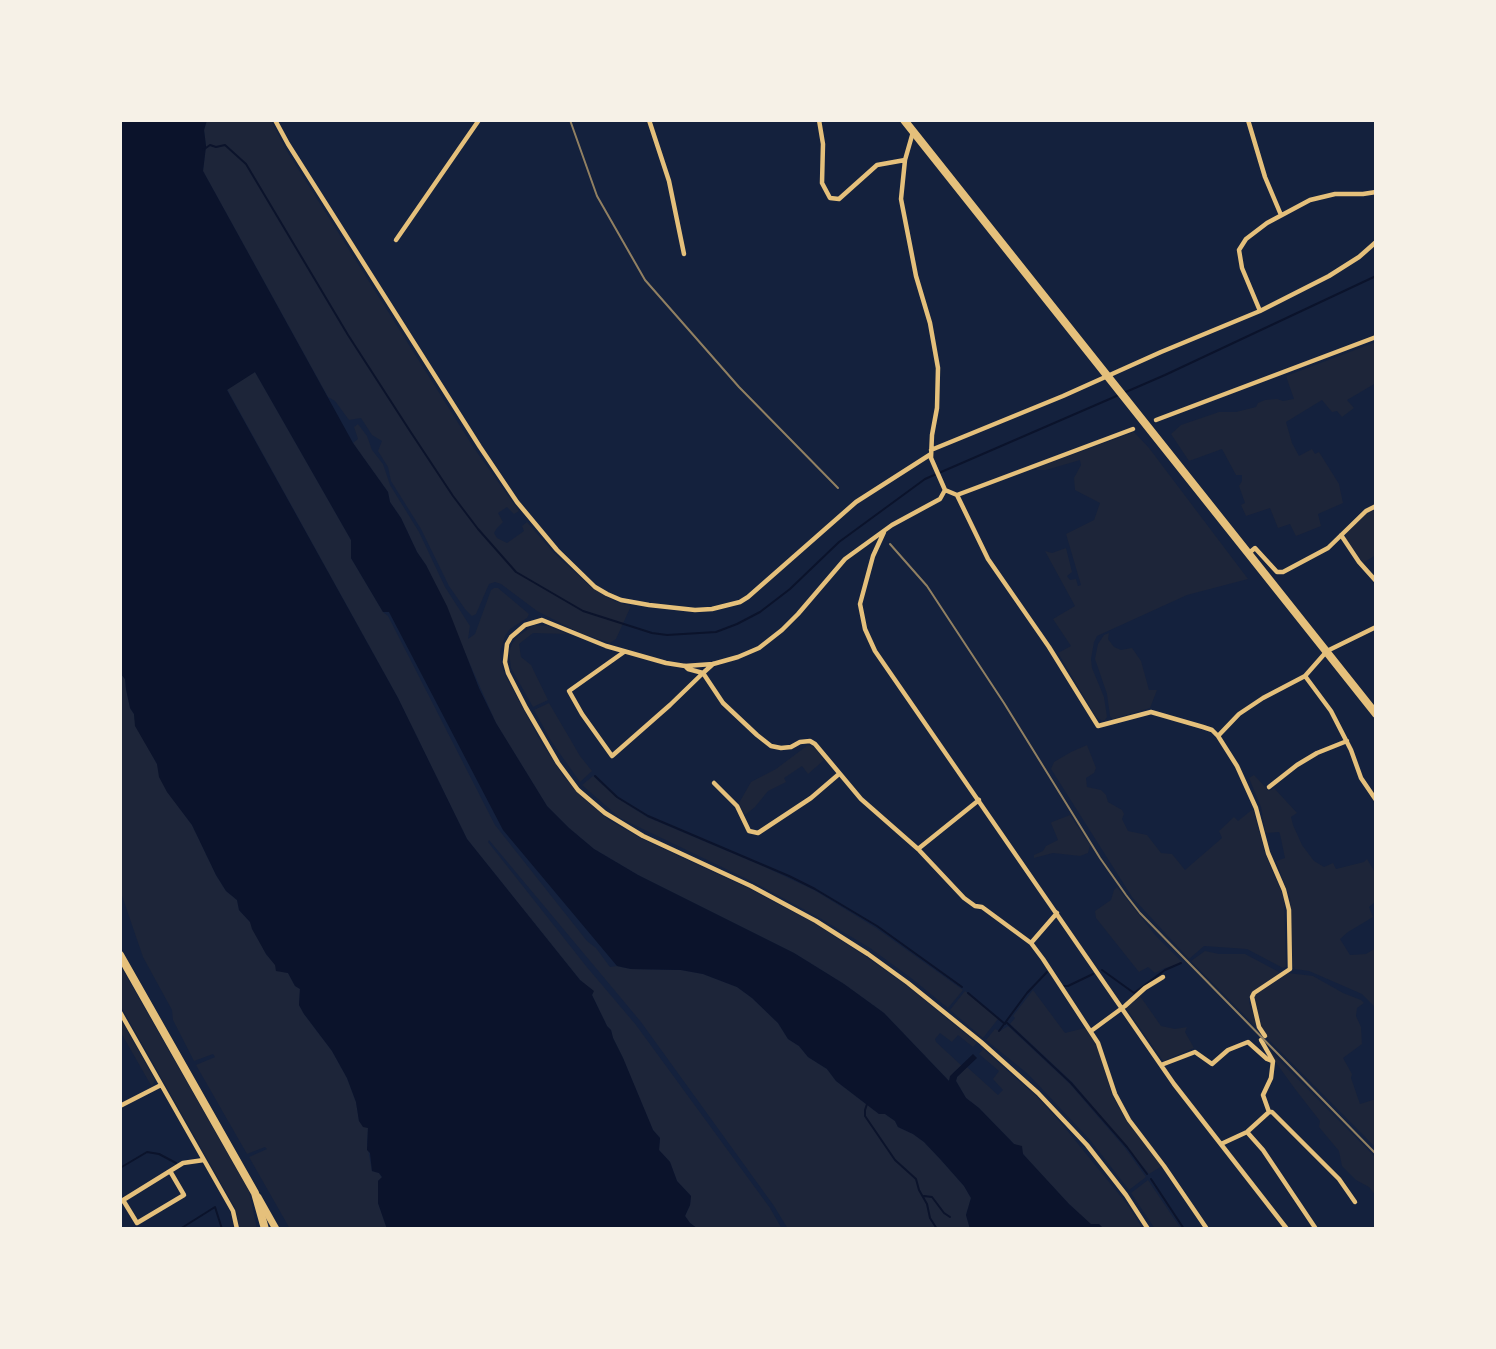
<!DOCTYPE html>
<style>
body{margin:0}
#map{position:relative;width:1496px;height:1349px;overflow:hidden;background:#14213d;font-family:"Varela Round",sans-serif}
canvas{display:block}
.frame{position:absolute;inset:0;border:122px solid #f6f1e7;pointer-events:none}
</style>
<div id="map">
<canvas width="1496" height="1349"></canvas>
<div class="frame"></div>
</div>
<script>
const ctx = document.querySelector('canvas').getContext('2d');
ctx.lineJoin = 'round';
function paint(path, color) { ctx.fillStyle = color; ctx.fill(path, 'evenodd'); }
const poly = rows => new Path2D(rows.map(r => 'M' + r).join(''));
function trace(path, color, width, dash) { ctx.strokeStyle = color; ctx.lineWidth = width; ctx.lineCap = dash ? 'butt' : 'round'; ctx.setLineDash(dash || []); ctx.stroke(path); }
const green = poly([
 [207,120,271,120,285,148,474,448,519,511,514,514,507,507,498,513,503,522,497,528,494,533,497,538,507,543,524,531,522,526,527,522,555,554,591,587,614,601,631,606,616,639,610,643,580,633,537,611,501,584,495,582,489,584,476,614,472,616,465,609,449,586,421,529,391,481,388,467,378,451,382,441,372,435,361,418,349,420,335,401,328,397,203,171,206,146,204,130],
 [1376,342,1376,383,1347,400,1354,408,1342,417,1337,411,1332,412,1322,400,1286,422,1292,443,1299,456,1312,449,1315,454,1319,452,1339,484,1343,503,1318,514,1321,526,1296,536,1290,524,1278,528,1270,508,1246,516,1241,505,1245,503,1239,486,1242,481,1242,475,1236,475,1222,449,1189,461,1171,434,1181,425,1219,412,1236,412,1256,407,1258,403,1265,400,1277,399,1283,401,1294,399,1286,376],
 [255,372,351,540,351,558,383,612,388,616,495,825,587,941,596,948,610,967,617,966,631,969,681,970,703,974,737,987,752,998,778,1023,788,1039,799,1046,808,1057,827,1069,836,1081,879,1114,885,1114,895,1121,898,1127,913,1134,924,1142,941,1160,964,1186,971,1198,966,1215,970,1229,788,1229,774,1206,641,1022,489,840,488,842,586,966,636,1025,770,1208,782,1229,698,1229,690,1223,685,1216,690,1205,691,1196,677,1181,670,1162,659,1150,660,1138,653,1130,623,1058,613,1038,611,1030,607,1026,592,995,593,991,580,980,467,839,398,698,227,389],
 [358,424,367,436,372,450,383,464,390,485,419,532,445,587,470,626,468,639,475,634,491,590,494,588,498,588,529,614,527,618,510,629,505,636,500,652,501,662,505,675,541,742,564,777,584,799,609,820,642,839,748,888,814,923,865,956,906,985,977,1043,973,1047,958,1035,952,1042,940,1033,935,1039,936,1042,962,1066,954,1072,949,1081,884,1013,844,984,794,953,638,875,594,849,569,828,547,806,496,723,426,565,417,552,401,518,390,502,388,492,353,443,358,439,354,427],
 [1134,432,1149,448,1248,579,1187,595,1097,636,1094,642,1091,659,1092,668,1104,697,1107,717,1105,720,1102,721,1096,717,1058,653,1071,646,1053,619,1075,606,1045,551,1052,553,1066,548,1072,572,1067,576,1070,580,1076,579,1078,586,1081,585,1066,534,1094,520,1100,503,1075,490,1074,478,1081,465,1080,460,1046,470,1037,470,1036,468],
 [1376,509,1376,555,1363,563,1346,539,1346,534,1366,514],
 [534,625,548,626,568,634,533,633,519,644,521,657,531,665,548,700,533,707,511,668,509,652,512,644,518,636],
 [1109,633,1108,639,1114,647,1121,650,1132,648,1141,661,1149,690,1157,690,1150,708,1113,719,1110,716,1107,694,1095,659,1098,644,1104,635],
 [120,673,125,679,126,689,130,708,134,714,136,726,157,764,167,791,192,825,216,875,226,891,237,900,239,910,250,922,266,954,281,971,288,973,295,986,300,989,299,1005,304,1014,332,1051,347,1078,356,1102,359,1121,368,1128,367,1144,372,1171,379,1173,382,1178,378,1181,378,1203,387,1229,290,1229,249,1157,267,1149,265,1147,247,1154,196,1065,215,1057,213,1054,194,1061,173,1020,172,1010,143,957,120,890],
 [549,703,580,756,592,771,580,782,551,741,534,710],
 [808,745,814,747,824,760,808,774,802,766,784,778,786,782,768,791,755,807,745,815,739,803,751,782,776,769],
 [1087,745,1096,768,1094,773,1086,778,1087,787,1101,790,1106,795,1108,802,1122,810,1124,814,1122,819,1128,831,1147,835,1161,853,1172,854,1185,870,1222,838,1219,831,1234,817,1238,821,1253,809,1266,856,1284,898,1286,967,1283,968,1247,949,1204,946,1189,959,1132,897,1051,769,1054,762,1071,752],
 [1254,775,1269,791,1274,788,1297,813,1291,817,1293,825,1302,845,1314,861,1324,867,1333,863,1336,869,1364,862,1367,859,1376,874,1376,901,1369,907,1373,917,1348,932,1340,939,1350,955,1366,954,1376,948,1376,1008,1362,994,1309,971,1295,969,1293,966,1290,898,1276,861,1285,858,1280,834,1279,832,1266,833,1265,831,1261,807,1249,778],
 [593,776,617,798,647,817,765,867,814,890,876,928,963,990,948,1008,911,978,870,948,818,917,755,883,620,818,582,785],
 [1070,815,1090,845,1088,853,1080,856,1053,853,1034,858,1034,855,1043,851,1046,846,1058,840,1051,823,1052,822],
 [1117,887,1156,936,1183,963,1165,968,1155,973,1148,967,1139,972,1096,918,1095,911,1111,900,1114,890],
 [1205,951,1219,954,1245,954,1279,972,1280,973,1251,993,1249,997,1249,1002,1259,1030,1191,961],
 [120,965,249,1191,257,1229,240,1229,235,1208,120,1005],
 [1288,973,1313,976,1343,993,1361,1000,1364,1003,1357,1008,1356,1016,1361,1027,1362,1044,1343,1058,1352,1074,1351,1078,1360,1104,1376,1099,1376,1148,1268,1039,1261,1026,1253,1002,1255,995],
 [1033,990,1065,1033,1085,1028,1097,1046,1112,1095,1127,1122,1162,1166,1149,1174,1072,1082,1010,1024,1015,1018,1013,1016],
 [965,991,998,1019,983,1038,950,1010],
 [1140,996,1161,1026,1175,1029,1187,1027,1185,1032,1194,1048,1163,1061,1126,1008],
 [120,1018,155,1080,152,1087,120,1031],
 [1008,1026,1070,1084,1125,1148,1146,1177,1129,1190,1090,1140,1028,1074,986,1040,995,1029,1000,1031],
 [983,1049,1036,1096,1061,1123,1127,1204,1143,1229,1104,1229,1099,1224,1091,1225,1069,1204,1029,1161,1021,1151,1021,1148,1014,1144,979,1108,966,1098,956,1081,957,1077,967,1067,998,1095,1003,1090,993,1079,999,1071,979,1054],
 [1270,1051,1376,1158,1376,1196,1369,1187,1356,1180,1342,1166,1339,1151,1319,1127,1320,1121,1295,1089,1269,1053],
 [1148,1180,1181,1229,1155,1229,1131,1193]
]);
const water = poly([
 [120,120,207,120,204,130,206,146,203,171,353,443,388,492,390,502,401,518,417,552,426,565,447,606,479,688,496,723,547,806,569,828,594,849,638,875,794,953,844,984,884,1013,949,1081,950,1076,973,1054,977,1058,957,1077,956,1081,966,1098,979,1108,1014,1144,1022,1146,1023,1154,1069,1204,1091,1224,1099,1224,1104,1229,970,1229,966,1215,971,1198,964,1186,941,1160,924,1142,913,1134,898,1127,895,1121,885,1114,879,1114,836,1081,827,1069,808,1057,799,1046,788,1039,778,1023,752,998,737,987,703,974,681,970,631,969,617,966,503,830,389,612,383,612,351,558,351,540,255,372,227,390,398,698,467,839,580,980,594,991,592,995,607,1026,611,1030,613,1038,623,1058,653,1130,660,1138,659,1150,670,1162,677,1181,691,1196,690,1205,685,1216,690,1223,698,1229,387,1229,378,1203,378,1181,382,1177,379,1173,372,1171,370,1153,367,1150,368,1128,363,1127,359,1121,356,1102,347,1078,332,1051,304,1014,299,1005,300,989,295,986,288,973,276,971,275,965,266,954,252,929,250,922,239,910,237,900,226,891,216,875,192,825,167,792,159,777,157,764,135,726,134,714,130,708,126,689,125,679,120,673]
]);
const stream = poly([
 [203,150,210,145,216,147,225,145,246,164,348,335,410,431,453,496,478,529,516,572,583,611,652,633,667,635,716,632,737,624,760,612,790,589,839,542,925,479,1165,375,1376,276],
 [595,776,617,797,648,816,789,876,815,889,877,926,962,987],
 [1102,970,1134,993,1165,970,1181,963],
 [1063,986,1068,986,1093,974],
 [968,993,1005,1024],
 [1006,1022,1071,1083,1127,1147,1147,1174],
 [999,1031,1027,993,1047,972],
 [867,1104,865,1110,865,1116,895,1160,916,1179,919,1190,927,1204,930,1218,937,1229],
 [120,1168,147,1152,159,1154,176,1163],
 [1151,1179,1184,1229],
 [924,1196,932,1197,944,1213,950,1217],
 [180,1229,215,1207,222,1229]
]);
const minor = poly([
 [275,120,288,144,480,447,517,502,557,550,595,587,607,594,621,600,649,605,695,610,712,609,740,602,748,597,856,502,931,454],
 [649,120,669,181,684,254],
 [819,120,823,144,822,183,830,198,839,199,877,165,905,160],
 [1248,120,1265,177,1281,215],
 [913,132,905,160,901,199,916,276,930,323,938,368,937,408,932,435,931,458,945,490,957,495,1133,429],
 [396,240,479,120],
 [1260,311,1329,276,1359,257,1376,242],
 [1156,420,1376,337],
 [931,450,1063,396,1161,352,1260,311,1242,268,1239,250,1246,239,1267,223,1310,200,1335,194,1363,194,1376,192],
 [945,490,940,499,892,525,845,559,798,614,782,630,759,648,738,657,713,664,685,666,666,663,606,646,542,620,525,625,511,637,507,644,505,662,508,673,526,708,558,763,578,790,605,813,643,836,751,886,816,921,868,954,908,983,981,1042,1038,1093,1087,1145,1126,1195,1148,1229],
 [957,495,988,559,1049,647,1098,726,1151,712,1203,727,1212,730,1218,736,1237,766,1256,808,1268,853,1284,890,1289,910,1290,969,1254,993,1252,997,1259,1027,1265,1036],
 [884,532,873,556,860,604,865,629,875,651,1174,1084,1287,1229],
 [1341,535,1359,562,1376,581],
 [1249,553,1255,548,1277,572,1283,572,1328,548,1366,511,1376,506],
 [624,652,569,691,582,714,612,756,670,705,703,673,688,669,685,666],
 [713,664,703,673,723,703,757,735,771,746,781,748,791,747,800,742,810,741,815,744,861,799,918,849,964,898,975,906,982,907,1031,943,1043,959,1098,1043,1115,1094,1129,1120,1164,1166,1207,1229],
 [1305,676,1331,711,1351,750,1361,778,1376,800],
 [1218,736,1239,714,1263,698,1305,676,1327,651,1376,627],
 [714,783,737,806,749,831,758,833,811,798,839,774],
 [1269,787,1297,765,1317,753,1347,741],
 [918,849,979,800],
 [1031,943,1057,913],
 [120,1012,233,1211,237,1229],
 [1091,1031,1125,1006,1145,988,1163,977],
 [1161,1065,1195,1052,1212,1064,1228,1050,1248,1042,1267,1059,1272,1061],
 [120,1106,161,1085],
 [1269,1112,1272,1112,1339,1179,1355,1202],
 [1247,1132,1263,1150,1316,1229],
 [1221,1144,1247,1132,1269,1112,1263,1095,1271,1078,1273,1061,1261,1040],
 [123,1200,137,1223,184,1195,170,1171],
 [120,1202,183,1163,204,1160]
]);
const secondary = poly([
 [258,1197,276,1229]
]);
const primary = poly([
 [120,955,255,1193,265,1229]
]);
const trunk = poly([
 [904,120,1376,714]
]);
const rail = poly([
 [570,120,597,196,645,280,739,387,838,488],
 [890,544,927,586,948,618,1004,703,1100,858,1126,895,1140,913,1376,1154]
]);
paint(green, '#1d2539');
paint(water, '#0b132b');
trace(stream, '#0b132b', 2);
trace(minor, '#e5c07b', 4.5);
trace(secondary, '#e5c07b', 7);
trace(primary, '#e5c07b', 8);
trace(trunk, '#e5c07b', 8);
trace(rail, '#918062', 2);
</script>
